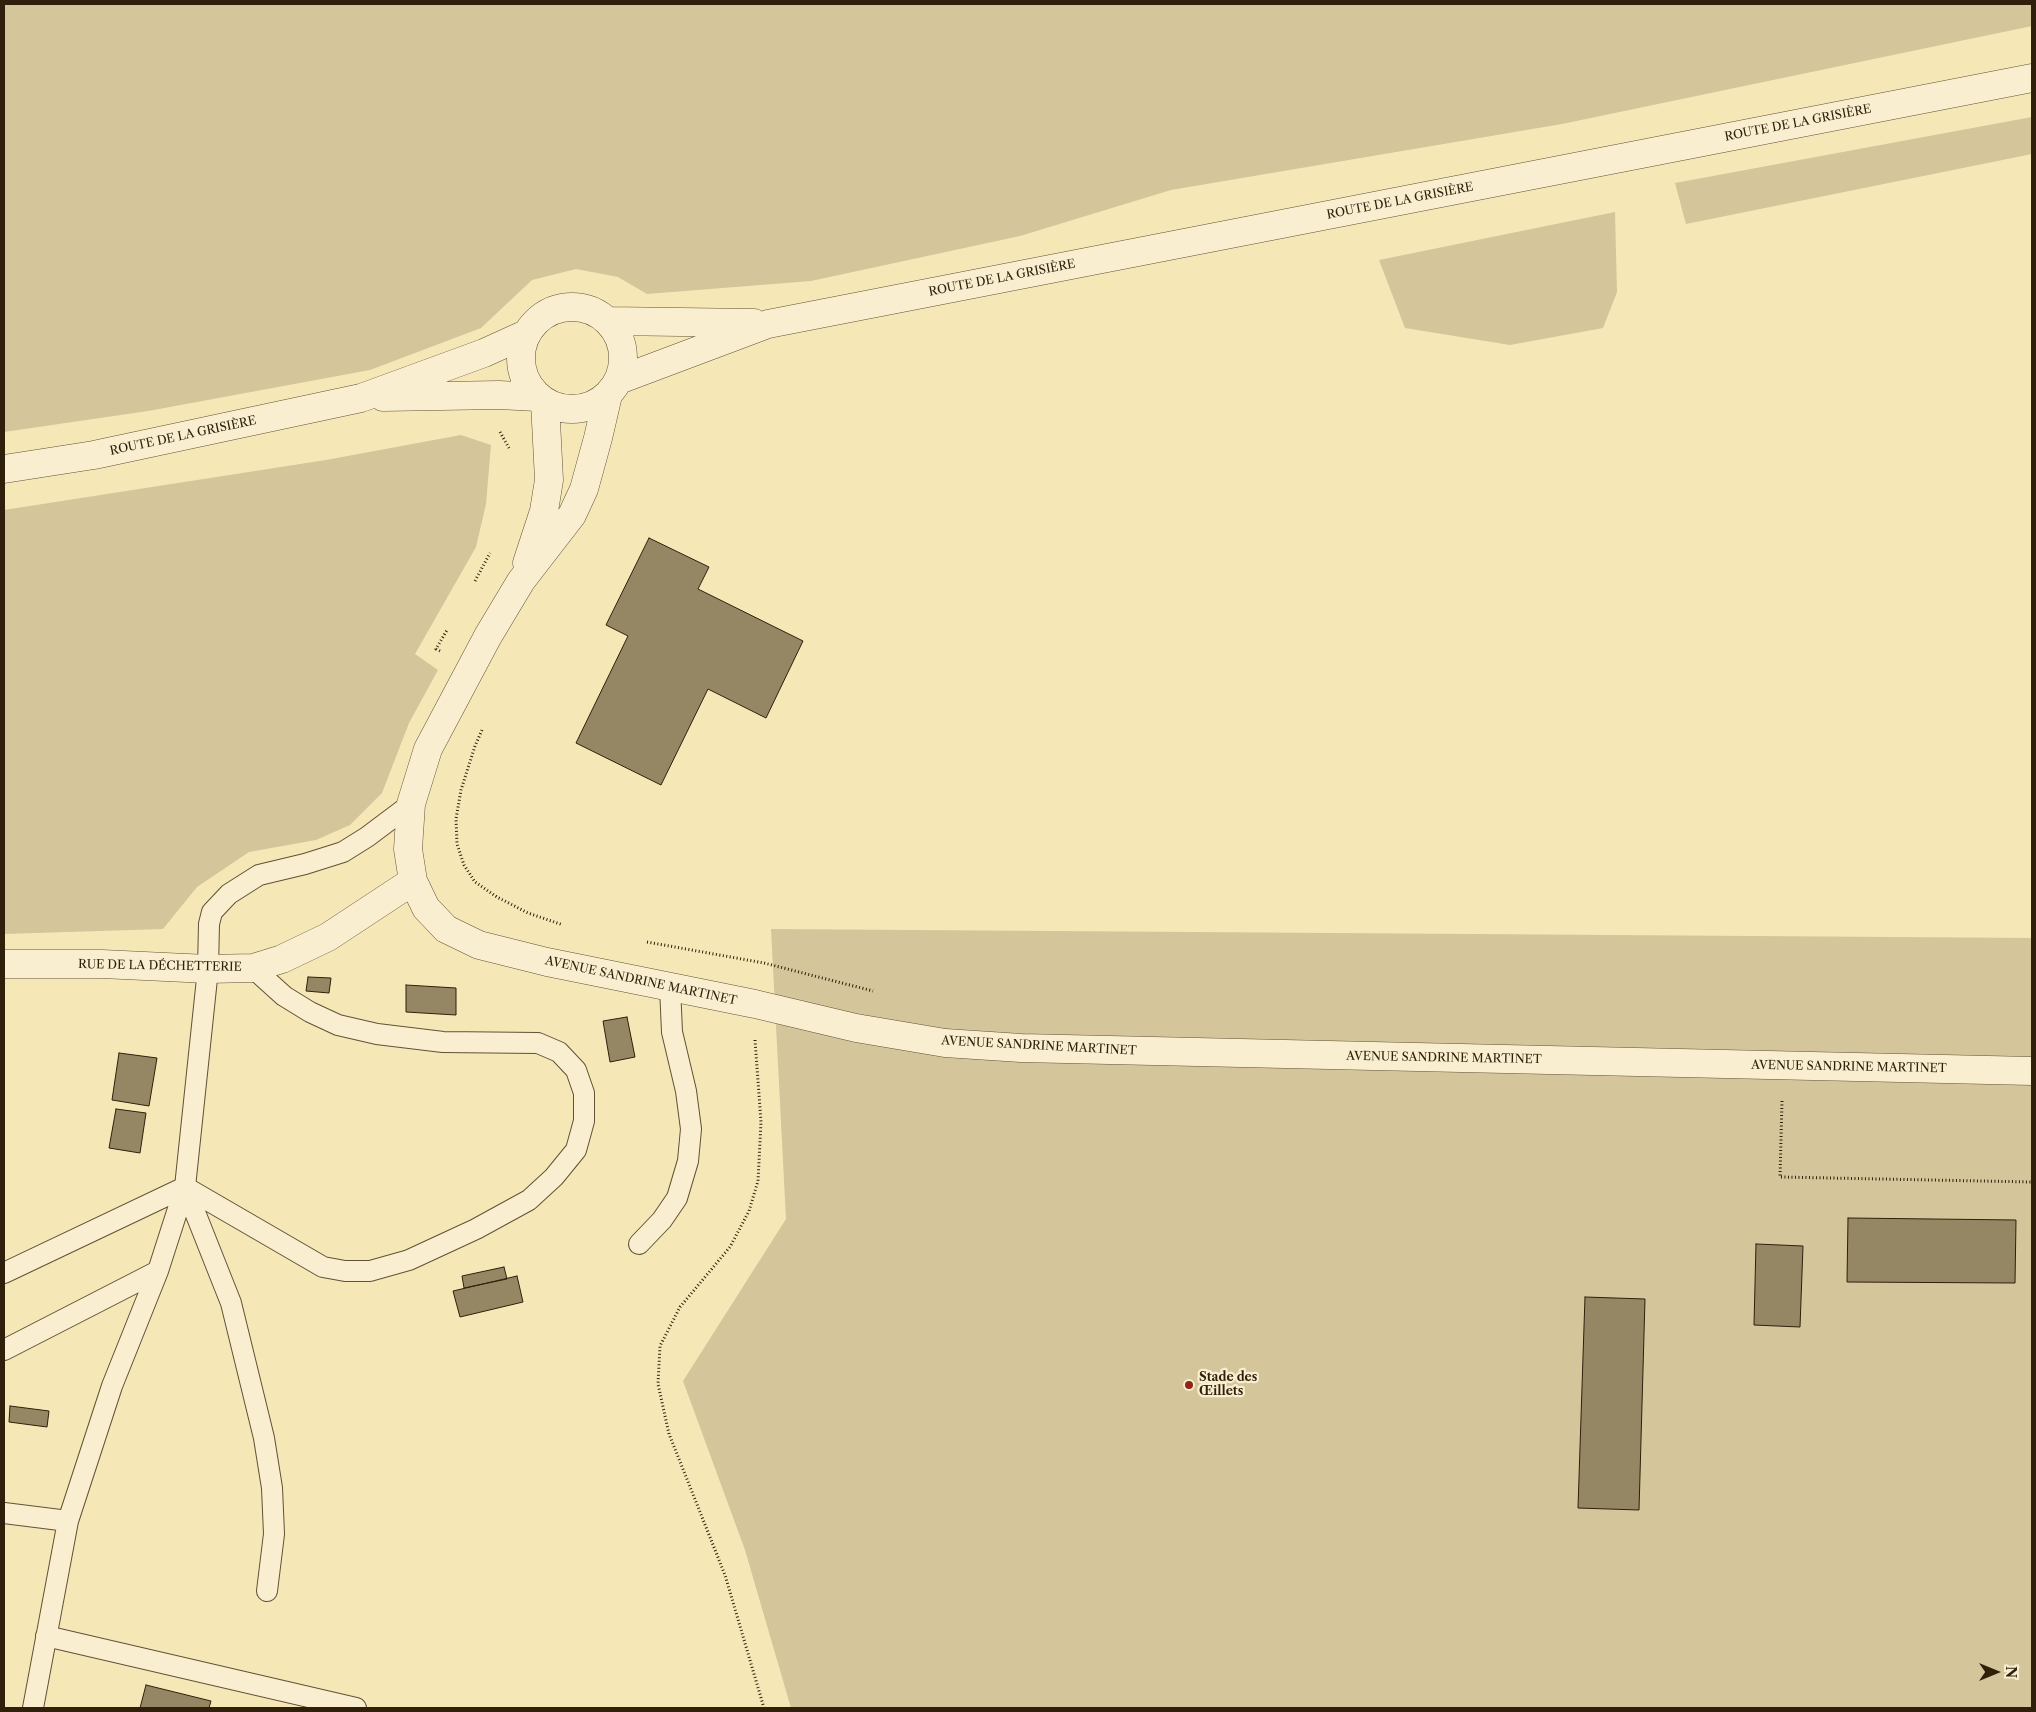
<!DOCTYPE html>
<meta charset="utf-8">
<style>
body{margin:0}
#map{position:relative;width:2036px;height:1712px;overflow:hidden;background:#f6e7b7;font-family:"Libre Caslon Text",serif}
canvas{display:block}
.frame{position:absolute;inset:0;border:5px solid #2f1f0b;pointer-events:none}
.north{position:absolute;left:1971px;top:1647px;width:50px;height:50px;-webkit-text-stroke:4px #f9efd0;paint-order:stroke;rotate:90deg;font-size:14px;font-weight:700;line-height:20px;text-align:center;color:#2f1f0b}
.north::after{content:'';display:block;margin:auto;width:18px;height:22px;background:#2f1f0b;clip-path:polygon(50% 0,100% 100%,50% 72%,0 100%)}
</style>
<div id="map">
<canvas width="2036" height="1712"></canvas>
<div class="frame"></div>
<div class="north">N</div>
</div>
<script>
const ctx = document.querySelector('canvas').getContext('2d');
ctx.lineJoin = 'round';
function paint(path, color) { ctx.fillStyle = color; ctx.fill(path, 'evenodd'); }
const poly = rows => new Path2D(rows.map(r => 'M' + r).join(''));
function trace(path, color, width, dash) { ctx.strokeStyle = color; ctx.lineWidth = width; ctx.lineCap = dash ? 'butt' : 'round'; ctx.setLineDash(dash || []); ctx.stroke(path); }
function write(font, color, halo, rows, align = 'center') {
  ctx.font = font + ' "Libre Caslon Text",serif'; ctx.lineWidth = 4.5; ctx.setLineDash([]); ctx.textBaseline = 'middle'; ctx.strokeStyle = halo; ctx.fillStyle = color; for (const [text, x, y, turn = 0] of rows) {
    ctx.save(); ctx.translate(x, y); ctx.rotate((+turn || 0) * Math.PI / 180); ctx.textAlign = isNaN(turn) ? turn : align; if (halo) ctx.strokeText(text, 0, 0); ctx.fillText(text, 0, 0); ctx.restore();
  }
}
const green = poly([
 [4,4,2032,4,2032,26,1562,124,1171,190,1020,236,811,281,647,294,618,277,576,269,532,280,481,328,370,370,148,411,4,432],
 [2032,117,2032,154,1686,224,1675,183],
 [1615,212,1617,292,1603,328,1510,345,1405,328,1379,260],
 [461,435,491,445,486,504,476,547,415,654,438,670,409,723,382,793,350,825,316,840,249,852,197,887,163,929,4,934,4,510,326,460],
 [771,929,2032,938,2032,1708,791,1708,745,1550,683,1381,786,1219]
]);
const building = poly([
 [649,538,709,567,698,589,803,641,766,718,708,689,661,785,576,743,628,636,606,625,649,538],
 [308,977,331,978,329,993,306,991,308,977],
 [406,985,456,988,456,1015,406,1012,406,985],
 [627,1017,635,1057,610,1062,603,1021,627,1017],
 [119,1053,157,1058,149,1106,112,1100,119,1053],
 [116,1109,146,1113,140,1153,109,1148,116,1109],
 [1848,1218,2016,1220,2015,1283,1847,1282,1848,1218],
 [1756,1244,1803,1246,1800,1327,1754,1325,1756,1244],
 [504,1267,507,1279,464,1288,462,1276,504,1267],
 [517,1276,523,1302,460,1317,453,1291,517,1276],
 [1585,1297,1645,1299,1639,1510,1578,1508,1585,1297],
 [10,1406,49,1411,47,1427,9,1422,10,1406],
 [146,1685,211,1701,209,1708,140,1708,146,1685]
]);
const path = poly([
 [500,432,509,448],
 [475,581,490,553],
 [440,651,436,649,447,630],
 [482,730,475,746,461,790,456,819,457,844,464,865,475,882,497,897,528,913,563,925],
 [647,942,764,963,873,991],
 [755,1040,761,1122,758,1181,749,1211,730,1247,680,1307,660,1346,658,1384,669,1434,725,1575,764,1708],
 [1782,1101,1780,1177,2032,1182]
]);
const service = poly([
 [185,1187,323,1267,345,1271,370,1271,409,1260,476,1229,529,1200,554,1177,576,1150,584,1121,584,1093,576,1070,559,1052,538,1043,443,1042,377,1034,338,1025,310,1012,284,996,253,968],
 [639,1244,662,1220,677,1198,688,1161,691,1129,686,1091,672,1032,670,987],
 [4,1273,185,1187,231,1303,264,1438,272,1488,274,1534,267,1591],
 [4,1350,158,1271],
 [4,1513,68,1521],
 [46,1636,356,1708],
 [33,1708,68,1521,112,1386,158,1271,185,1187,208,969,209,924,212,912,229,894,259,875,305,864,343,852,367,837,411,804]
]);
const minor = poly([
 '521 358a51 51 0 1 1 102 0a51 51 0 1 1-102 0Z',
 [608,321,754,323],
 [619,380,768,324,2032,78],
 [608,395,598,438,584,489,572,515,521,581,488,636,428,749,411,804,408,849,413,881,426,908,446,929,479,945,547,962,755,1004,856,1028,945,1043,1021,1048,2032,1071],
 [383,397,499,395,537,397],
 [4,469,94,455,361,398,484,353,526,334],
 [527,563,544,511,549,480,545,402],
 [4,964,102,964,208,969,253,968,282,959,328,937,413,881]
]);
const markers = [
 [1189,1385,5,"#8f2418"]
];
const streetNames = [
 ["ROUTE DE LA GRISIÈRE",1798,123,-11],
 ["ROUTE DE LA GRISIÈRE",1400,201,-11],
 ["ROUTE DE LA GRISIÈRE",1002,278,-11],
 ["ROUTE DE LA GRISIÈRE",183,436,-12],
 ["RUE DE LA DÉCHETTERIE",160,966,1],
 ["AVENUE SANDRINE MARTINET",641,981,12],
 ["AVENUE SANDRINE MARTINET",1039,1046,3],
 ["AVENUE SANDRINE MARTINET",1444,1058,1],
 ["AVENUE SANDRINE MARTINET",1849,1067,1]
];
const poiNames = [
 ["Stade des",1199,1378],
 ["Œillets",1199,1392]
];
paint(green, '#d4c59a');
paint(building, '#968764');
trace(building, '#2f1f0b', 1);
trace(service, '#615136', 22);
trace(minor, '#615136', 29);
trace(path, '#2f1f0b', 3, [1, 2.5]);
trace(service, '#f9efd0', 20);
trace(minor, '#f9efd0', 28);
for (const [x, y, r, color] of markers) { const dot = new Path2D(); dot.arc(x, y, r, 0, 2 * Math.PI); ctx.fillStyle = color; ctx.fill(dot); trace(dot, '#f9efd0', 2); }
write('12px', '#2f1f0b', '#f9efd0', streetNames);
write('bold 12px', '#2f1f0b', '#f9efd0', poiNames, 'left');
</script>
